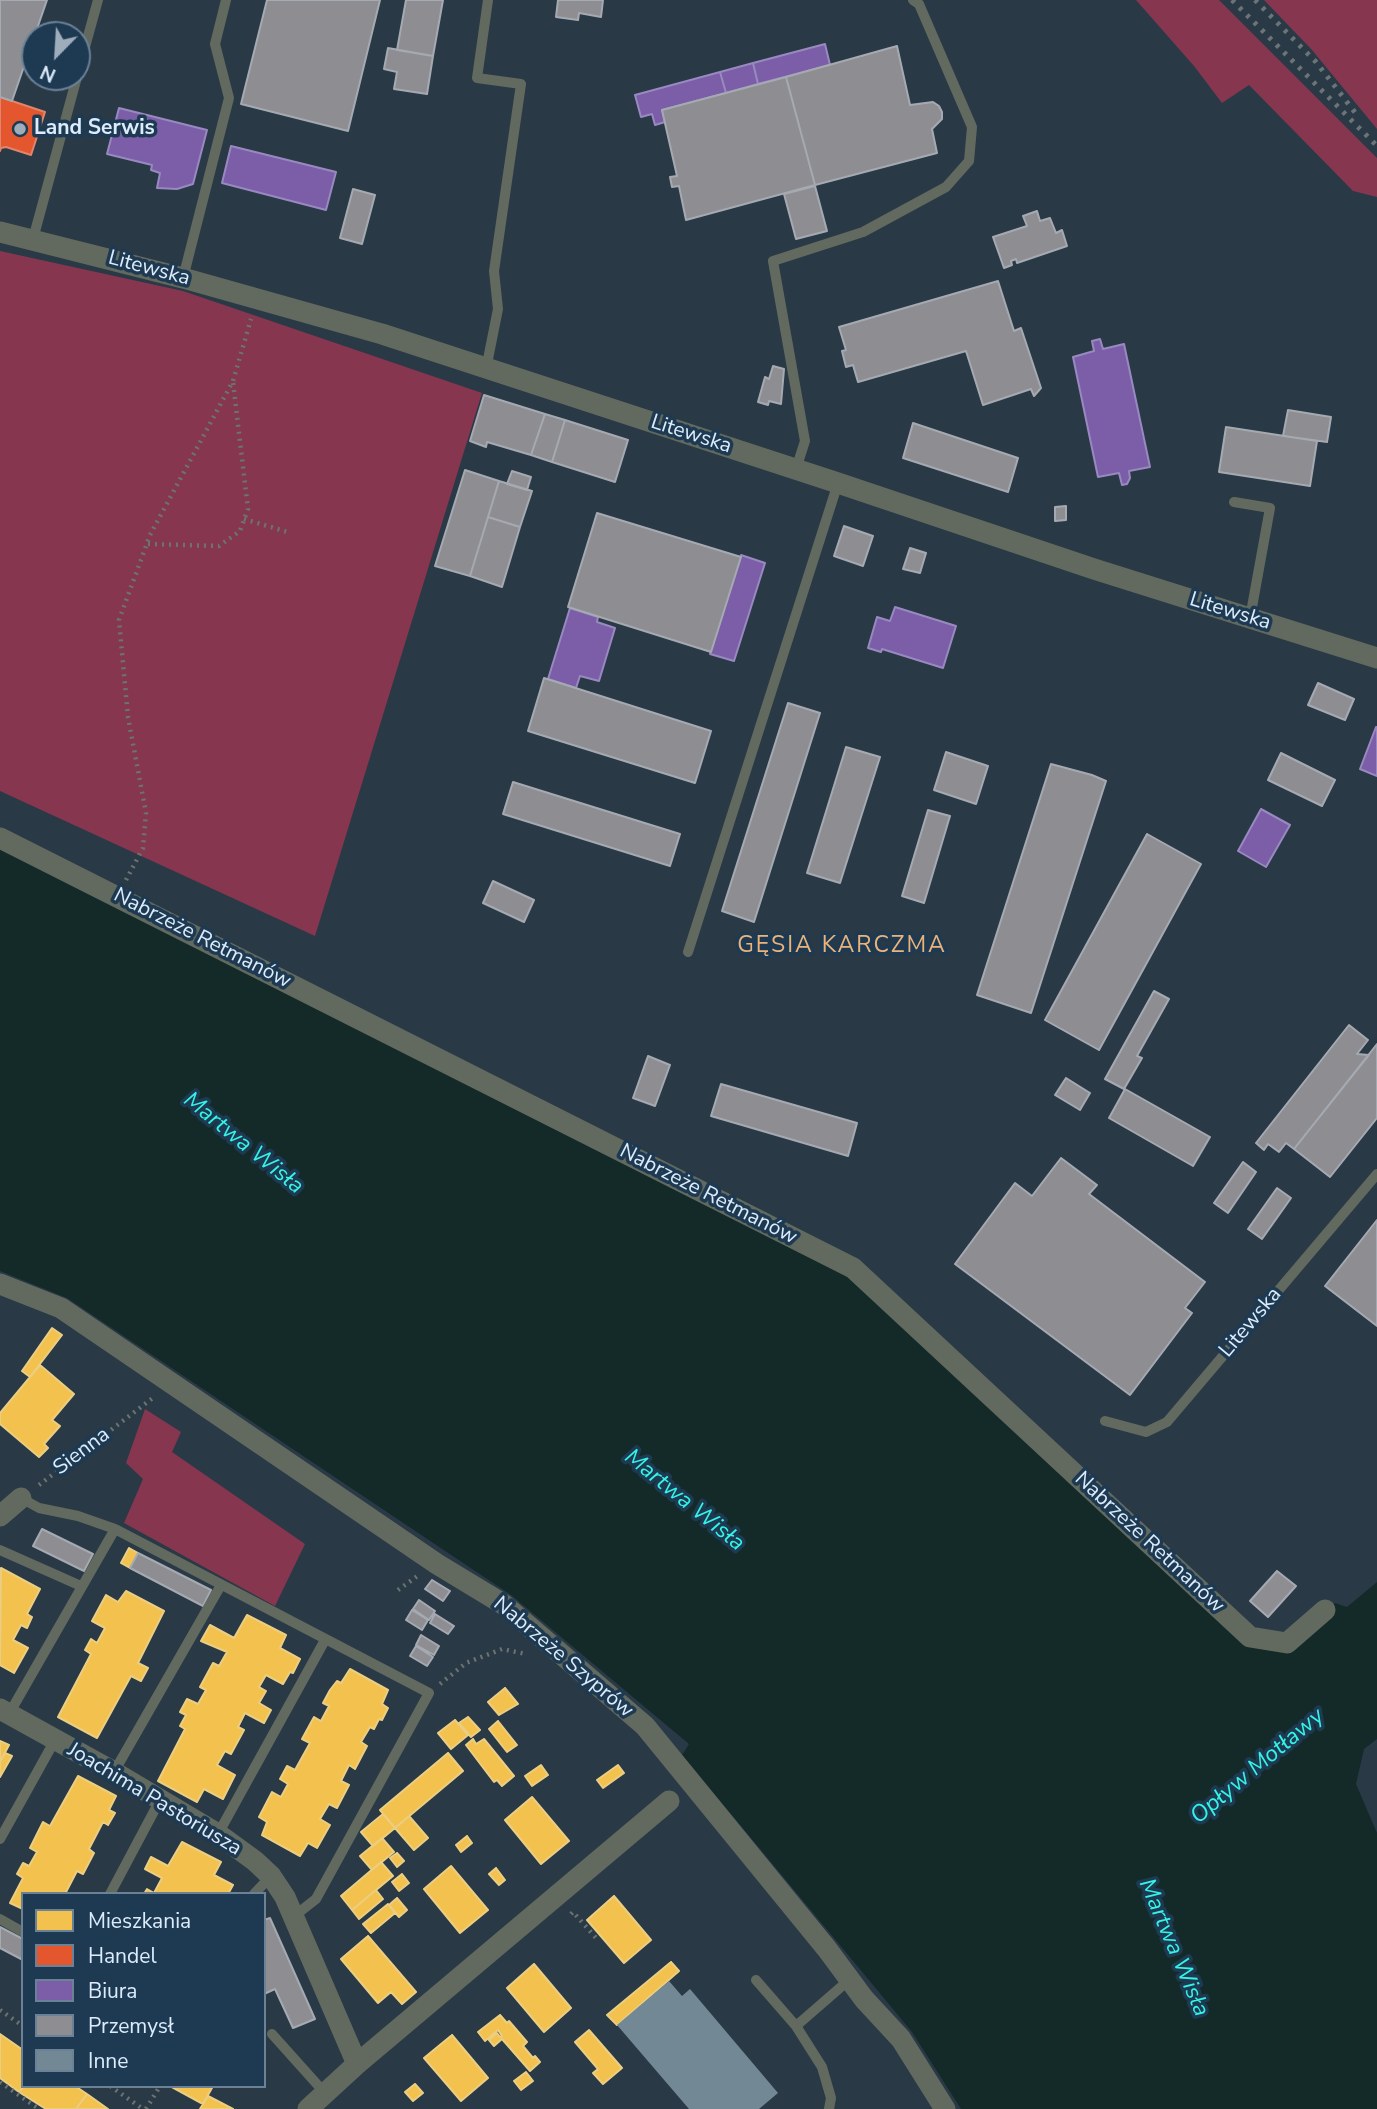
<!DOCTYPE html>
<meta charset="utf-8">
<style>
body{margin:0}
#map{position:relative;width:1377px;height:2109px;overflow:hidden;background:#2a3946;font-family:"Nunito Sans",sans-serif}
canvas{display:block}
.legend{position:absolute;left:21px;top:1892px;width:245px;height:196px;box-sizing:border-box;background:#1e3a52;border:2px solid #6a8196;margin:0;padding:9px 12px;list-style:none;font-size:21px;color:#dcecfb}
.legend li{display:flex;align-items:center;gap:14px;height:35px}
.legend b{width:35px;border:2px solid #6a8196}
.north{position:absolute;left:21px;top:21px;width:70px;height:70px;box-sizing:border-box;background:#1e3a52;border:2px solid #6a8196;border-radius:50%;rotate:204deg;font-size:19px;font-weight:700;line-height:28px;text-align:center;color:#dcecfb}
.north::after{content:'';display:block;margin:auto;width:24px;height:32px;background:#9eadbc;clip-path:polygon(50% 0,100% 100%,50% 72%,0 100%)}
</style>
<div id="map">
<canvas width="1377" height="2109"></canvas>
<ul class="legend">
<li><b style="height:19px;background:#f2c14e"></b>Mieszkania</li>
<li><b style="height:19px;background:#e4572e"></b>Handel</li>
<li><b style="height:19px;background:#7b5ea7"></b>Biura</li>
<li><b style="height:19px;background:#8d8d92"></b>Przemysł</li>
<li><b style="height:19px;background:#738895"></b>Inne</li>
</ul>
<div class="north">N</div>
</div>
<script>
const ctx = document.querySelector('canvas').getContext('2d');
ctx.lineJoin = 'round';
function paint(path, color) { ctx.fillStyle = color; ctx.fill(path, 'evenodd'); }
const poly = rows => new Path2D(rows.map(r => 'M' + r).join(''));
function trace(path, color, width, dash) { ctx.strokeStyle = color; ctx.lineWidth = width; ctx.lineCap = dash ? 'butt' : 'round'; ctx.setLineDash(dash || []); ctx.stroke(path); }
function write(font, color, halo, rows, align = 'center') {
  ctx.font = font + ' "Nunito Sans",sans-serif'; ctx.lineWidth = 7; ctx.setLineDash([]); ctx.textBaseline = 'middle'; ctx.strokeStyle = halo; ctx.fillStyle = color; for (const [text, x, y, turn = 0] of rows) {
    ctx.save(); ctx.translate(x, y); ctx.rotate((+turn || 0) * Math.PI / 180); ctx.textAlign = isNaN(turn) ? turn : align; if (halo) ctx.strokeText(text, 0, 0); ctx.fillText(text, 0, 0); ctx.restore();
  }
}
const green = poly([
 [1136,0,1219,0,1377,158,1377,197,1353,191,1249,85,1222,103,1194,66],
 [1264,0,1377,0,1377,129,1312,50],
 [0,251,183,291,482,393,315,936,0,791],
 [145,1409,181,1432,172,1452,305,1544,275,1606,124,1523,143,1479,126,1463]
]);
const water = poly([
 [0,843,852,1271,1248,1641,1291,1647,1335,1603,1347,1607,1377,1582,1377,1739,1364,1749,1356,1784,1377,1833,1377,2109,961,2109,912,2032,682,1755,689,1744,511,1595,67,1298,0,1271]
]);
const homes = poly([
 [52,1328,62,1335,30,1377,22,1371,52,1328],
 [40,1365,74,1394,52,1420,60,1426,44,1444,48,1448,39,1457,0,1424,0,1413,40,1365],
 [129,1548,138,1553,130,1568,121,1563,129,1548],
 [1,1568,40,1589,27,1614,32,1617,27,1628,21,1625,13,1640,28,1648,14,1673,0,1665,1,1568],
 [126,1591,164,1611,138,1663,148,1668,141,1681,131,1676,97,1738,58,1717,91,1654,85,1650,91,1639,97,1643,105,1628,92,1621,106,1595,118,1602,126,1591],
 [247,1615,286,1635,280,1648,300,1659,293,1673,290,1672,283,1684,266,1675,259,1687,266,1691,259,1703,271,1710,264,1723,245,1713,238,1727,244,1730,231,1754,225,1751,217,1765,235,1775,223,1799,204,1789,197,1802,158,1781,185,1729,180,1726,186,1715,180,1712,187,1699,198,1704,206,1690,200,1687,213,1663,219,1666,227,1652,201,1641,210,1625,234,1638,247,1615],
 [350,1669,388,1690,382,1704,388,1708,382,1720,379,1719,374,1729,370,1727,361,1742,367,1746,355,1769,349,1765,341,1781,349,1785,337,1808,329,1804,320,1819,330,1825,317,1848,308,1843,300,1856,262,1835,267,1822,259,1817,272,1792,281,1797,288,1784,280,1779,287,1766,295,1770,310,1743,302,1739,314,1717,321,1721,329,1706,323,1703,330,1690,337,1681,341,1683,350,1669],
 [505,1688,518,1704,499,1715,488,1702,505,1688],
 [468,1717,480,1730,471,1737,459,1723,468,1717],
 [455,1720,468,1735,451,1749,438,1733,455,1720],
 [498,1721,517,1745,507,1752,489,1729,498,1721],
 [473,1739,476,1744,484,1739,514,1776,502,1786,497,1780,494,1782,466,1745,473,1739],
 [0,1741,9,1745,0,1762,0,1741],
 [5,1753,12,1756,0,1777,0,1762,5,1753],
 [448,1753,463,1771,395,1828,380,1810,448,1753],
 [541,1765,548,1775,532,1786,525,1776,541,1765],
 [618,1765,624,1773,603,1788,597,1780,618,1765],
 [78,1776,116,1796,109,1810,115,1813,108,1825,103,1822,89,1849,94,1853,83,1874,77,1871,65,1894,23,1894,23,1909,10,1903,23,1878,17,1874,23,1863,29,1866,37,1852,30,1848,43,1822,50,1826,78,1776],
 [532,1797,569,1841,541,1864,505,1820,532,1797],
 [383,1814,395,1828,373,1846,361,1832,383,1814],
 [409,1816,428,1838,414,1850,395,1828,409,1816],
 [467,1836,472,1843,461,1852,456,1845,467,1836],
 [382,1838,394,1852,372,1870,360,1856,382,1838],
 [182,1842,221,1862,214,1875,233,1885,228,1894,144,1894,147,1889,154,1893,162,1878,145,1869,151,1857,168,1866,182,1842],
 [397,1853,404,1861,397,1867,390,1858,397,1853],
 [381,1862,393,1876,352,1910,341,1896,381,1862],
 [451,1866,488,1910,460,1933,424,1889,451,1866],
 [496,1868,505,1880,499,1885,489,1874,496,1868],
 [402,1874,409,1883,399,1891,392,1882,402,1874],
 [376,1890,383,1899,359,1919,352,1910,376,1890],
 [614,1896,651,1940,624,1963,587,1920,614,1896],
 [397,1898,407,1910,399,1917,389,1905,397,1898],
 [388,1904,395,1913,371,1933,363,1924,388,1904],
 [368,1936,416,1992,402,2004,391,1992,378,2003,341,1959,368,1936],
 [671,1962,679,1971,617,2025,607,2015,671,1962],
 [534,1964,571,2008,544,2032,507,1988,534,1964],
 [500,2015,507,2023,509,2021,527,2042,523,2046,533,2058,535,2056,540,2062,530,2071,502,2039,494,2046,489,2040,497,2033,500,2037,502,2036,498,2030,485,2041,478,2032,500,2015],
 [589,2030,622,2068,603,2084,593,2073,598,2069,575,2042,589,2030],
 [0,2034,23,2050,24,2086,19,2092,0,2078,0,2034],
 [452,2035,488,2078,461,2101,424,2058,452,2035],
 [526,2072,533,2081,521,2090,514,2081,526,2072],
 [415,2084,423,2093,413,2101,405,2092,415,2084],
 [24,2086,75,2086,87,2094,76,2109,46,2109,19,2092,24,2086],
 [170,2086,213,2086,203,2104,170,2086],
 [87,2094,108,2109,76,2109,87,2094],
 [208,2096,233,2109,200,2109,208,2096]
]);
const shops = poly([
 [0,97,45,112,31,155,6,147,1,148,0,151,0,97]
]);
const offices = poly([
 [825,44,830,65,758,84,753,63,825,44],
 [753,63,758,84,726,93,720,72,753,63],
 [720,72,726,93,662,110,665,122,655,125,652,114,641,117,635,95,720,72],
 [119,108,207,130,193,184,177,189,157,188,160,173,151,170,152,165,107,154,119,108],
 [231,146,336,172,326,210,222,183,231,146],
 [1100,339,1103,349,1124,344,1150,467,1129,471,1130,478,1127,484,1122,485,1119,473,1098,477,1073,357,1094,351,1092,341,1100,339],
 [741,555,765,563,734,661,710,654,741,555],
 [895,607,956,626,943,668,882,649,881,652,868,648,877,617,890,621,895,607],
 [570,608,598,617,597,622,615,628,599,681,580,676,576,688,548,679,570,608],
 [1376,727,1377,727,1377,776,1360,769,1376,727],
 [1261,809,1290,825,1266,867,1238,851,1261,809]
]);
const industry = poly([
 [0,0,47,0,12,101,0,97,0,0],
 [267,0,380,0,348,131,241,104,267,0],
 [406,0,443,0,433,56,397,50,406,0],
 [558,0,603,0,601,17,579,13,578,20,556,17,558,0],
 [897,46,910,105,933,102,939,106,942,112,942,119,932,129,937,153,815,185,786,77,897,46],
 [388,48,433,56,427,94,394,89,397,72,384,69,388,48],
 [786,77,815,185,686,220,679,186,672,187,670,177,677,176,662,110,786,77],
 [815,186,827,231,796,239,784,194,815,186],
 [353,189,375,195,362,244,340,238,353,189],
 [1037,211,1040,221,1050,218,1056,233,1062,230,1067,246,1017,263,1016,259,1011,261,1012,265,1004,268,993,237,1027,226,1023,216,1037,211],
 [998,281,1014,331,1021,328,1041,388,1034,396,1031,389,983,405,966,351,858,382,853,365,846,367,842,351,846,350,839,327,998,281],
 [773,366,784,369,781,404,769,401,768,405,758,402,765,377,769,379,773,366],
 [484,395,545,414,531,455,487,442,486,447,470,441,484,395],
 [1288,410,1331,417,1327,442,1283,436,1288,410],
 [545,414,565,420,552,462,531,455,545,414],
 [565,420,628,440,615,482,552,462,565,420],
 [913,423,1018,458,1008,492,903,458,913,423],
 [1226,427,1317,441,1310,486,1219,472,1226,427],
 [465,470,499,481,470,576,435,566,465,470],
 [512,471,531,477,527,490,507,484,512,471],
 [499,481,532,491,520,527,488,517,499,481],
 [1066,506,1066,520,1055,521,1055,507,1066,506],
 [597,513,741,557,711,652,568,607,597,513],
 [488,517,520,527,502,587,470,576,488,517],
 [844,526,873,536,863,566,834,556,844,526],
 [910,548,926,553,920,573,903,569,910,548],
 [544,678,711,731,695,783,528,731,544,678],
 [1318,683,1354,699,1345,720,1308,705,1318,683],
 [788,703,820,713,754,922,722,911,788,703],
 [846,747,880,757,840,883,807,873,846,747],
 [946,752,988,766,976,804,934,790,946,752],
 [1281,753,1335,780,1322,806,1268,780,1281,753],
 [1051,764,1092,775,1106,781,1031,1013,977,995,1051,764],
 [513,782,680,834,670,866,503,814,513,782],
 [928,810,950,816,924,903,902,896,928,810],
 [1147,834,1201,864,1099,1050,1045,1020,1147,834],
 [493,881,534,900,524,922,483,903,493,881],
 [1154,991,1169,999,1137,1056,1142,1058,1124,1089,1105,1079,1154,991],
 [1349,1025,1368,1040,1357,1054,1369,1055,1294,1149,1286,1143,1279,1152,1268,1144,1264,1150,1256,1143,1349,1025],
 [1377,1044,1377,1118,1330,1177,1294,1149,1377,1044],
 [648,1056,670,1065,655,1106,633,1098,648,1056],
 [1066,1078,1090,1093,1080,1110,1055,1095,1066,1078],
 [721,1084,857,1123,848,1156,711,1116,721,1084],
 [1125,1089,1210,1137,1193,1166,1109,1118,1125,1089],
 [1061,1158,1097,1185,1089,1194,1205,1282,1185,1308,1192,1313,1130,1395,955,1264,1015,1183,1032,1196,1061,1158],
 [1243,1162,1256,1172,1228,1213,1214,1203,1243,1162],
 [1277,1188,1291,1198,1262,1239,1248,1229,1277,1188],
 [1377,1220,1377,1326,1325,1286,1377,1220],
 [42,1529,93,1554,84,1571,33,1546,42,1529],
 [138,1553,211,1590,203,1606,130,1568,138,1553],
 [1277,1571,1296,1586,1268,1617,1250,1601,1277,1571],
 [432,1580,450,1591,443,1601,425,1589,432,1580],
 [419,1600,435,1611,429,1620,413,1609,419,1600],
 [412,1610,428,1620,422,1630,406,1620,412,1610],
 [435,1614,454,1626,448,1634,430,1623,435,1614],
 [421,1635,439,1646,434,1655,416,1645,421,1635],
 [416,1646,433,1657,427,1666,410,1656,416,1646],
 [270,1918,315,2019,293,2028,275,1989,264,1994,264,1920,270,1918],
 [0,1927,23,1939,23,1960,0,1948,0,1927]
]);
const building = poly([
 [669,1981,682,1996,690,1989,778,2093,759,2109,689,2109,617,2025]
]);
const path = poly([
 [244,519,291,533],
 [148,544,219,546,240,531,248,509,233,382],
 [126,880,143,848,146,813,128,717,119,620,150,535,233,381,251,319],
 [39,1485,154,1397],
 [398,1590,419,1575],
 [440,1684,466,1663,502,1649,526,1654],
 [571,1914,573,1912,596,1938],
 [0,2010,23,2026],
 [0,2082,39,2109],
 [110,2086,143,2109],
 [146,2109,160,2086]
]);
const lane = poly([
 [77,76,98,0],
 [33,239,77,77],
 [183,278,229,98,215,44,226,0],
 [486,369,498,309,494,271,521,84,477,78,488,0],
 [796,469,805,441,773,261,863,232,946,187,969,161,972,127,919,4,913,0],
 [1234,502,1270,508,1250,618],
 [688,952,838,483],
 [1105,1421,1146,1432,1167,1422,1377,1174],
 [21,1498,39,1508,78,1516,115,1529,429,1693,316,1899,293,1917],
 [0,1550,81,1586],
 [9,1714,115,1529],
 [114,1772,221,1585],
 [218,1834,325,1640],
 [0,1839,55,1740],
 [110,1894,160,1800],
 [254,1894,271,1876],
 [0,1919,23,1932],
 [756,1980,796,2026,822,2067,831,2098,829,2109],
 [796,2026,849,1980],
 [272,2034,324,2092]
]);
const street = poly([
 [0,232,183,278,382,334,838,483,1094,569,1377,658],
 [0,838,853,1268,1250,1637,1287,1643,1325,1610],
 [0,1284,61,1308,437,1564,503,1604,645,1726,827,1949,864,1999,901,2039,945,2109],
 [0,1516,21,1498],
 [0,1709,114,1772,218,1834,255,1861,271,1876,285,1897,357,2064],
 [308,2109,357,2064,669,1801]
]);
const rail = poly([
 [1232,0,1377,146],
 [1255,0,1316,62,1357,115]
]);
const markers = [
 [20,129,7,"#9eadbc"]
];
const poiNames = [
 ["Land Serwis",34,129]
];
const streetNames = [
 ["Litewska",149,269,15],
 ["Litewska",691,435,18],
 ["Litewska",1230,612,17],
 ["Nabrzeże Retmanów",202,939,27],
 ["Nabrzeże Retmanów",708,1195,27],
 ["Litewska",1251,1323,-50],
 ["Sienna",82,1452,-37],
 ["Nabrzeże Retmanów",1149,1543,43],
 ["Nabrzeże Szyprów",563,1658,40],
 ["Joachima Pastoriusza",154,1800,31]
];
const neighbourhoodNames = [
 ["GĘSIA KARCZMA",842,946]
];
const waterNames = [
 ["Martwa Wisła",243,1144,39],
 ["Martwa Wisła",684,1501,39],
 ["Opływ Motławy",1258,1767,-40],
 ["Martwa Wisła",1173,1948,67]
];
paint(green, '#87364f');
paint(water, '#132a29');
paint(homes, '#f2c14e');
trace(homes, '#ebce82', 2);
paint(shops, '#e4572e');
trace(shops, '#e2846c', 2);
paint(offices, '#7b5ea7');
trace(offices, '#9889c0', 2);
paint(industry, '#8d8d92');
trace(industry, '#a5aab2', 2);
paint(building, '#738895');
trace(path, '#6c7471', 4.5, [2, 5]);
trace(lane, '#626a5f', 10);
trace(street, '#626a5f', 21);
trace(rail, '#6b7476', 5, [3.5, 7]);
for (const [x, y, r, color] of markers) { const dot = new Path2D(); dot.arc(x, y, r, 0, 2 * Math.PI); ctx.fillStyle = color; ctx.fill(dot); trace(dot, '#1e3a52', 2.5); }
write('bold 21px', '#dcecfb', '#1e3a52', poiNames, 'left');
write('21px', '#dcecfb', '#1e3a52', streetNames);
ctx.letterSpacing = '2px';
write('23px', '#ecb379', '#1e3a52', neighbourhoodNames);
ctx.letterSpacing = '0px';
write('italic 23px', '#33f4e5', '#1e3a52', waterNames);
</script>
